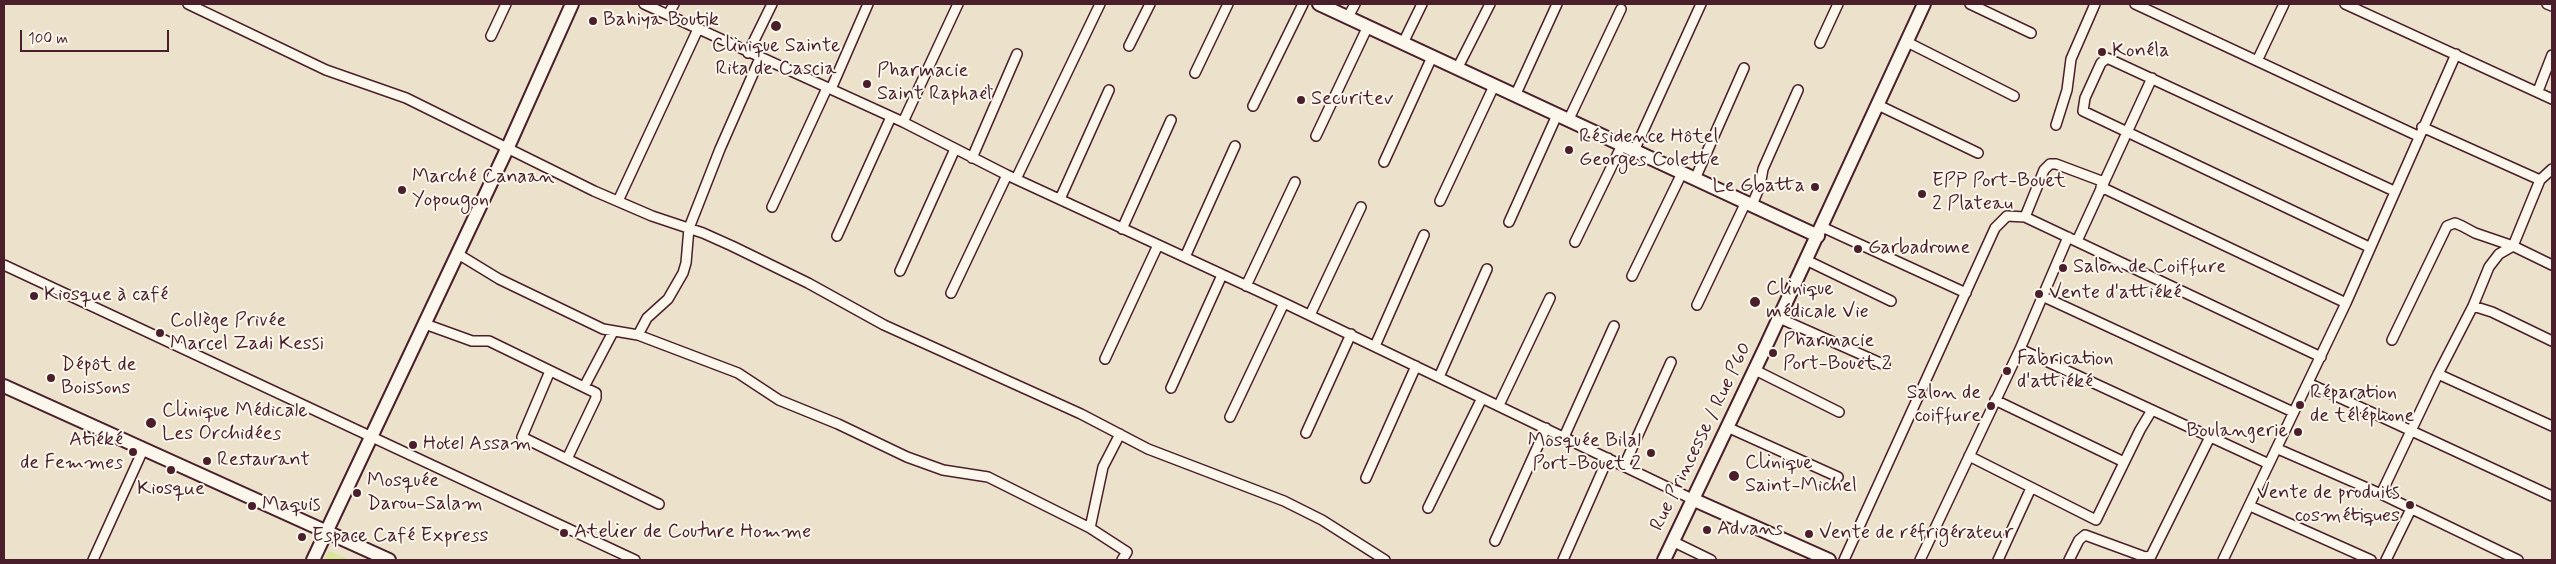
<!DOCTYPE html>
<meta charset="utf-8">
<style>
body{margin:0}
#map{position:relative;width:2556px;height:564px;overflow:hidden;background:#ece1cb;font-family:Mynerve,sans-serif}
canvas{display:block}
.frame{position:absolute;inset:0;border:5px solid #4a1f2b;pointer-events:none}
.scale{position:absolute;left:20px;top:30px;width:149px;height:22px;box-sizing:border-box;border:2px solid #4a1f2b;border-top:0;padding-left:6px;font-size:15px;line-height:18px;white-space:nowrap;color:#4a1f2b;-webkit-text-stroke:4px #fbf7ec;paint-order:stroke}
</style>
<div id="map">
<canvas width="2556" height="564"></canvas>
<div class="frame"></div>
<div class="scale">100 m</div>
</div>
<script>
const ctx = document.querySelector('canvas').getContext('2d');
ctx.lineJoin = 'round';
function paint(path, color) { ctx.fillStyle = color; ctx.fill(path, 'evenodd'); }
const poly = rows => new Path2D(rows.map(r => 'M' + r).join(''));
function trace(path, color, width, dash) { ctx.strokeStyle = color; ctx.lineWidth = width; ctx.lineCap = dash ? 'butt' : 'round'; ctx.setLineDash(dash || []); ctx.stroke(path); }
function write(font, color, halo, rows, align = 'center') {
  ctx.font = font + ' Mynerve,sans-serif'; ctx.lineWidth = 4; ctx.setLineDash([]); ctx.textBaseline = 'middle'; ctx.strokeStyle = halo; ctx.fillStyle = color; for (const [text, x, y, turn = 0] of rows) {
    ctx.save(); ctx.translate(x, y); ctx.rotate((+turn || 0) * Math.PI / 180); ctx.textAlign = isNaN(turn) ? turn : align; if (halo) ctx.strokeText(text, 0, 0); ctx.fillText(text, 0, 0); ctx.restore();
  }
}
const green = poly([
 [329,551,350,560,324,560]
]);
const street = poly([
 [188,4,326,70,406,98,594,191,652,216,703,233,732,246,808,283,884,325,1081,414,1148,449,1284,501,1322,520,1385,560],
 [644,4,903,122,1007,175,1284,303,1692,499],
 [1970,4,2031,33],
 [2135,4,2418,136],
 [2345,4,2552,99],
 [2547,4,2552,6],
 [668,15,674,4],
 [1348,17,1355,4],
 [491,36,506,4],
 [1907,42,2014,96],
 [1403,43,1422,4],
 [1820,43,1838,4],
 [1129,46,1150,4],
 [748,53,772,4],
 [2257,61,2284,4],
 [1457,69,1490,4],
 [1195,73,1228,4],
 [831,89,868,4],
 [2538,91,2552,55],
 [1515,96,1557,4],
 [1878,105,1978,153],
 [1253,106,1303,4],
 [1568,121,1621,9],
 [903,122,958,4],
 [2056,125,2067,90,2071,59,2095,4],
 [2422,127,2540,180],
 [1316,136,1368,26],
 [1634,151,1701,4],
 [972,158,1017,54],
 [1384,162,1432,57],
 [1016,179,1100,4],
 [1695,179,1744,68],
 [2101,187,2346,303],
 [1060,199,1109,90],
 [618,201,698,29],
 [1440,201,1494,86],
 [1752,205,1760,186,1763,169,1798,90],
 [772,207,827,88],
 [2025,217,2044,170,2050,164,2056,164,2104,182],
 [1509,222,1557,115],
 [1822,227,1966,293],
 [1122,229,1171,120],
 [837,236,891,117],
 [2077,241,2152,78],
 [1575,242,1622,145],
 [2369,247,2083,111,2085,98,2101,63,2107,58,2394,191],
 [458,254,499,279,603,329,638,335,738,373,779,400,838,424,907,457,943,470,988,477,1090,528,1127,552,1122,560],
 [1185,257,1235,146],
 [1806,260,1891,301],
 [4,265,635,560],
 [900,271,955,149],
 [1632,276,1682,173],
 [1246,286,1295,182],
 [951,293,1007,175],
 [2042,296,2293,412],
 [1697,305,1746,202],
 [2473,306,2492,312,2552,341],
 [1310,315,1361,207],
 [1779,318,1885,365],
 [425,324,472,341,489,341,596,393,596,398,567,459],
 [638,335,647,318,668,299,683,273,686,263,689,228,720,149,760,58],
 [2392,340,2447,226,2455,223,2462,226,2475,233,2513,246,2552,265],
 [1375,346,1424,235],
 [2020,349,2269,464],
 [1105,359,1158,245],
 [1755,370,1839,412],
 [550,371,522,437,659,504],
 [2438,374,2552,426],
 [1439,377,1487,269],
 [2308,383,2552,496],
 [584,387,613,332],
 [1171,388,1222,275],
 [1995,400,2124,462],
 [1499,405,1550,298],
 [1230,417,1284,303],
 [1727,427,1838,477],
 [1306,433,1351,334],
 [1564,437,1614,326],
 [2278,449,2381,494,2518,560],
 [1969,456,2096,520,2140,430,2152,410],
 [1624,466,1671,362],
 [1366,478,1416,366],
 [2381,494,2438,374,2473,306,2489,267,2499,254,2513,246,2540,180,2552,169],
 [2250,506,2371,560],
 [1428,508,1482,398],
 [1090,528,1103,467,1120,434],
 [1495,541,1546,428],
 [1672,541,1711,560],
 [93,560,143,450],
 [1563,560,1608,458],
 [1844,560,1995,228,2007,216,2025,217,2321,357],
 [1920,560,2020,349,2068,237],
 [1998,560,2031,488],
 [2069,560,2079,540,2085,535,2145,557,2151,556,2210,437],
 [2223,560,2346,303,2456,54],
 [2386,560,2411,509]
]);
const secondary = poly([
 [1319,4,1818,236],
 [4,386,389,560],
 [1692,499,1829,560],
 [313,560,508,147,572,4],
 [1664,560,1765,348,1924,4]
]);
const markers = [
 [593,21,5,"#4a1f2b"],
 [776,26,6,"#4a1f2b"],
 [2102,52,5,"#4a1f2b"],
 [867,84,5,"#4a1f2b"],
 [1301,100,5,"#4a1f2b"],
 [1569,150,5,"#4a1f2b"],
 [1815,187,5,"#4a1f2b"],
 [402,190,5,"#4a1f2b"],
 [1922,194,5,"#4a1f2b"],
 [1858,249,5,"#4a1f2b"],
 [2063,268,5,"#4a1f2b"],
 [2039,294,5,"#4a1f2b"],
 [34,296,5,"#4a1f2b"],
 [1755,302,6,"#4a1f2b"],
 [160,333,5,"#4a1f2b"],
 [1773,353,5,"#4a1f2b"],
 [2007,371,5,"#4a1f2b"],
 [51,378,5,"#4a1f2b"],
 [2300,405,5,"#4a1f2b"],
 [1991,406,5,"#4a1f2b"],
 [151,423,6,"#4a1f2b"],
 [2298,432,5,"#4a1f2b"],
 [413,445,5,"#4a1f2b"],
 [133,452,5,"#4a1f2b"],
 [1651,453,5,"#4a1f2b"],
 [207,461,5,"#4a1f2b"],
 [171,470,5,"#4a1f2b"],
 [1734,476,6,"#4a1f2b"],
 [357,493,5,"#4a1f2b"],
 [2410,505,5,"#4a1f2b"],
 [252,506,5,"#4a1f2b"],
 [1707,530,5,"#4a1f2b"],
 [564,533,5,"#4a1f2b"],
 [1809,534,5,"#4a1f2b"],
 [302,537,5,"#4a1f2b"]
];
const poiNames = [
 ["Bahiya Boutik",603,21],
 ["Clinique Sainte",776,47,"center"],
 ["Rita de Cascia",776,70,"center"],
 ["Konéla",2112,52],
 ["Pharmacie",877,72],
 ["Saint Raphaël",877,95],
 ["Securitev",1311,100],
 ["Résidence Hôtel",1579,138],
 ["Georges Colette",1579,161],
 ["Marché Canaan",412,178],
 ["Yopougon",412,201],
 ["EPP Port-Bouet",1932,182],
 ["2 Plateau",1932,205],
 ["Le Gbatta",1805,187,"right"],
 ["Garbadrome",1868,249],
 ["Salon de Coiffure",2073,268],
 ["Clinique",1766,290],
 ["médicale Vie",1766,313],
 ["Vente d'attiéké",2049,294],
 ["Kiosque à café",44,296],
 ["Collège Privée",170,322],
 ["Marcel Zadi Kessi",170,345],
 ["Pharmacie",1783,342],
 ["Port-Bouët 2",1783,365],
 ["Fabrication",2017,360],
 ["d'attiéké",2017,383],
 ["Dépôt de",61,366],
 ["Boissons",61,389],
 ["Salon de",1981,394,"right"],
 ["coiffure",1981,417,"right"],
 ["Réparation",2310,394],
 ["de téléphone",2310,417],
 ["Clinique Médicale",162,412],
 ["Les Orchidées",162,435],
 ["Boulangerie",2288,432,"right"],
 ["Atiéké",123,441,"right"],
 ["de Femmes",123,464,"right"],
 ["Mosquée Bilal",1641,442,"right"],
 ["Port-Bouet 2",1641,465,"right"],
 ["Hotel Assam",423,445],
 ["Restaurant",217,461],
 ["Clinique",1745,464],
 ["Saint-Michel",1745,487],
 ["Mosquée",367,482],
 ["Darou-Salam",367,505],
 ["Kiosque",171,490,"center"],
 ["Vente de produits",2400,494,"right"],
 ["cosmétiques",2400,517,"right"],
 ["Maquis",262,506],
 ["Advans",1717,530],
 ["Atelier de Couture Homme",574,533],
 ["Vente de réfrigérateur",1819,534],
 ["Espace Café Express",312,537]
];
const streetNames = [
 ["Rue Princesse / Rue P60",1702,437,-64]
];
paint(green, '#d7e699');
trace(street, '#4a1f2b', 12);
trace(secondary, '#4a1f2b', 16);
trace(street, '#fbf7ec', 9);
trace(secondary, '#fbf7ec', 12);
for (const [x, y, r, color] of markers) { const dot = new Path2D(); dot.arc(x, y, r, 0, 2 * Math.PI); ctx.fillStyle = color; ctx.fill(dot); trace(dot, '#fbf7ec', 2); }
write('20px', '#4a1f2b', '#fbf7ec', poiNames, 'left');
write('20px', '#4a1f2b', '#fbf7ec', streetNames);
</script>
